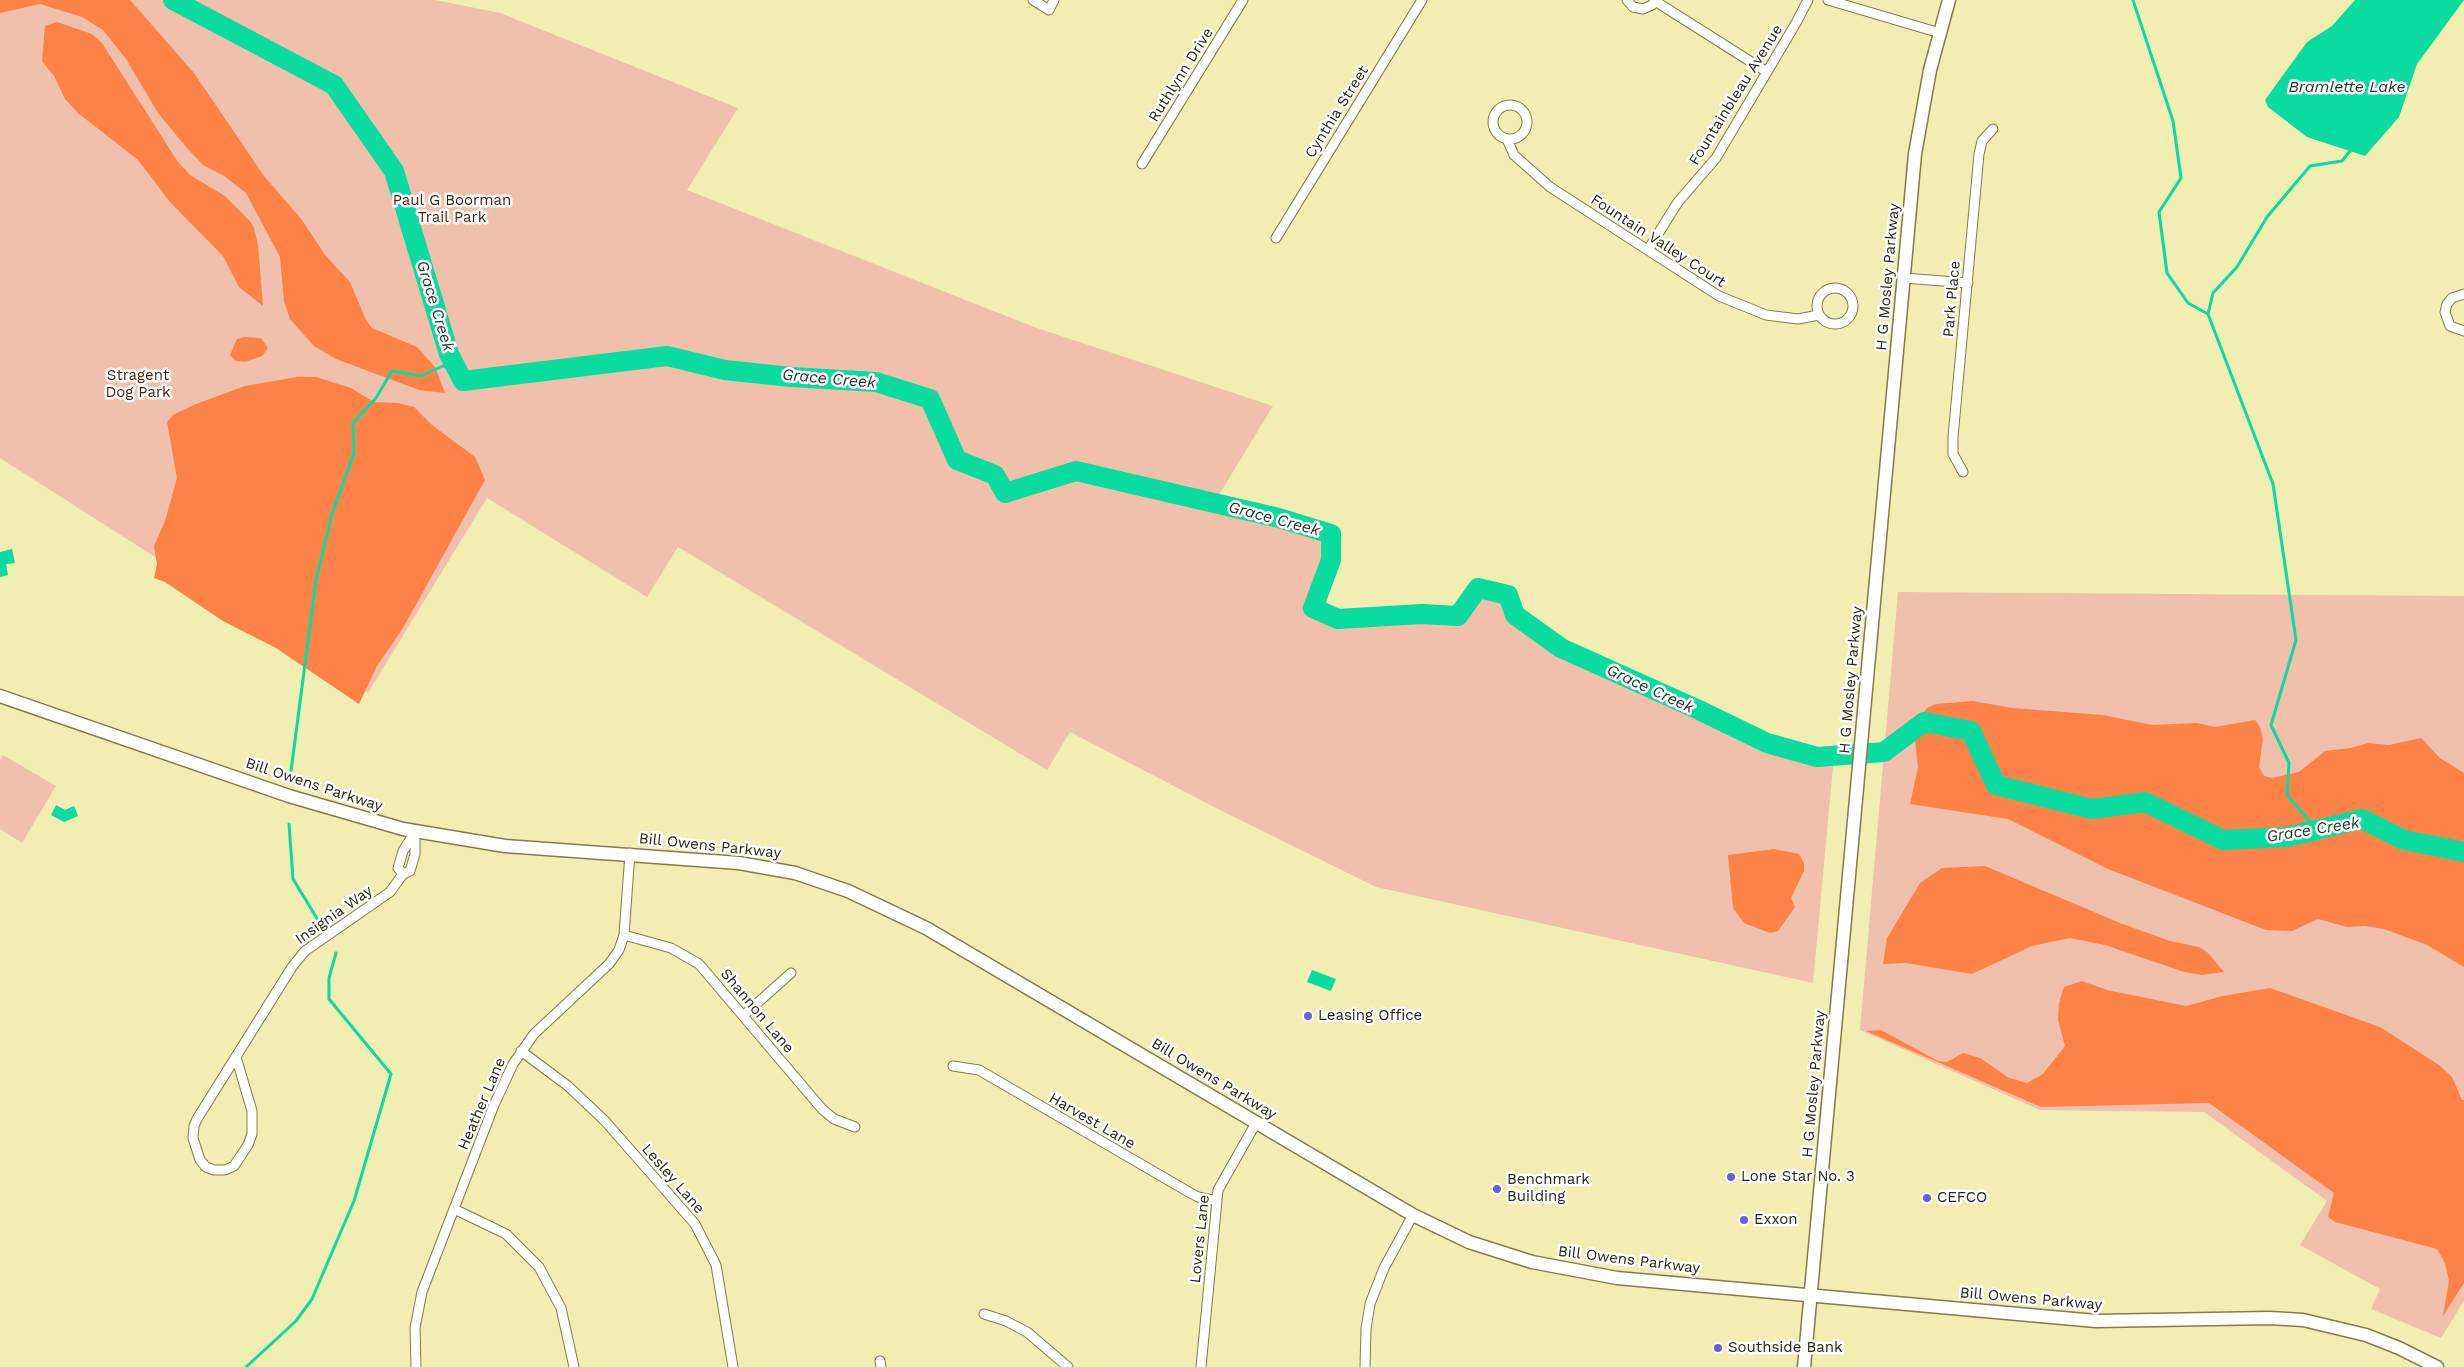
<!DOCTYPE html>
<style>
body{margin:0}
canvas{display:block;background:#f1edb3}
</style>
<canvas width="2464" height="1367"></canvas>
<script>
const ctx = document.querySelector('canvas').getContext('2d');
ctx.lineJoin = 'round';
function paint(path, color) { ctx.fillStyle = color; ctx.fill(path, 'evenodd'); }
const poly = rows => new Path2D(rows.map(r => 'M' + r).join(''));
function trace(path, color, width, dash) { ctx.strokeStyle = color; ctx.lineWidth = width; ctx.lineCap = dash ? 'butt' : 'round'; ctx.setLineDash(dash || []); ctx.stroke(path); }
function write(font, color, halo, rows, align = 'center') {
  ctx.font = font + ' "Work Sans",sans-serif'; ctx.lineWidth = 5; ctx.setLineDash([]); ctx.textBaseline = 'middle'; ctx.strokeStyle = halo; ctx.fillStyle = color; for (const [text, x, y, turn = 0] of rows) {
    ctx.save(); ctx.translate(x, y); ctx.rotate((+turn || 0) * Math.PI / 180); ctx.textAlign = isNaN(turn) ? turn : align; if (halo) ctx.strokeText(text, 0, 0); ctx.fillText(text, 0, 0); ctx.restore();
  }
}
const green = poly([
 [0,0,435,0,500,13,738,108,687,190,1034,327,1273,406,1214,503,1279,518,1331,534,1331,560,1313,608,1338,619,1422,614,1458,616,1478,588,1508,595,1515,615,1561,648,1699,710,1767,743,1817,757,1834,756,1813,983,1376,887,1218,809,1070,732,1047,770,678,547,647,597,487,498,368,693,0,458],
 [1898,592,2464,596,2464,1301,2441,1338,2371,1309,2380,1289,2300,1245,2327,1201,2204,1112,2040,1110,1860,1030],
 [3,755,56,786,22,843,0,829,0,760]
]);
const forest = poly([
 [0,0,130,0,194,73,264,176,302,220,325,255,350,282,366,320,372,328,417,347,435,367,445,393,419,390,336,359,314,346,290,319,284,301,280,257,246,193,224,176,203,165,186,147,158,113,126,59,103,30,82,17,40,4,0,13],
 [57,22,92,34,102,43,178,162,190,175,225,196,250,221,254,228,258,245,263,306,239,287,223,256,170,202,138,160,78,113,65,99,54,76,42,61,45,26],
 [245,337,261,338,268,348,262,356,245,362,236,361,230,355,237,339],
 [297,377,316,377,351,388,374,402,398,403,414,407,432,425,475,457,485,480,403,628,377,666,359,704,276,648,223,621,165,582,154,578,157,564,154,546,165,521,177,478,167,422,173,415,196,404,245,386],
 [1973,701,2012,708,2103,715,2152,725,2197,723,2215,727,2255,720,2260,727,2263,739,2259,767,2264,776,2272,778,2299,772,2325,751,2351,748,2368,743,2389,745,2421,738,2440,758,2464,773,2464,967,2427,945,2384,929,2365,926,2347,927,2318,919,2292,931,2266,930,2108,869,2008,819,1910,804,1918,767,1915,740,1917,722,1927,708,1936,704],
 [1774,849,1799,854,1804,863,1804,871,1791,898,1795,907,1778,931,1770,933,1744,923,1733,908,1728,855],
 [1985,866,2120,923,2170,941,2199,947,2207,952,2224,972,2202,975,2184,972,2105,945,2070,938,2032,946,1972,974,1906,963,1883,964,1887,938,1920,883,1942,868],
 [2082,981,2107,990,2186,1006,2223,996,2270,988,2380,1027,2439,1065,2452,1077,2462,1100,2464,1100,2464,1283,2443,1316,2449,1281,2445,1263,2437,1249,2335,1222,2328,1217,2334,1193,2209,1103,2041,1107,1866,1031,1881,1030,1938,1061,1947,1062,1963,1053,1980,1058,2009,1078,2027,1083,2043,1074,2065,1046,2058,1020,2059,1003,2064,987]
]);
const water = poly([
 [2355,0,2464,0,2417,64,2399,117,2365,156,2307,137,2268,107,2265,100,2307,42,2332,26],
 [12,549,15,563,6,564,8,575,0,577,0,552],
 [56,805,65,810,74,806,78,816,64,822,51,815],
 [1312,970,1336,979,1331,991,1307,982]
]);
const stream = poly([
 [2133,0,2173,121,2181,178,2159,212,2167,273,2188,303,2208,314,2273,484,2296,640,2271,725,2289,763,2287,795,2317,830],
 [2208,314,2213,293,2237,267,2267,217,2310,166,2342,161,2350,151],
 [291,771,316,580,332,514,354,453,353,423,376,398,392,371,421,376,443,366,458,371],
 [289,824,293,879,321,925],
 [246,1367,296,1321,312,1299,354,1201,391,1074,329,999,329,978,336,953]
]);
const river = poly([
 [173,0,334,85,394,171,449,354,463,381,667,356,725,370,791,377,876,382,930,399,957,460,995,475,1005,493,1076,471,1279,518,1331,534,1331,560,1313,608,1338,619,1422,614,1458,616,1478,588,1508,595,1515,615,1561,648,1699,710,1767,743,1817,757,1884,752,1924,722,1971,731,1996,785,2092,809,2145,802,2223,840,2287,837,2362,819,2404,840,2464,852]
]);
const street = poly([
 [1033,0,1049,10,1054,0],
 [1627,0,1633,7,1643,9,1652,5,1656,0],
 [1828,0,1940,33],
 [1655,1,1767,72],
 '1493 122a17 17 0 1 1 34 0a17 17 0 1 1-34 0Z',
 [1507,139,1514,155,1550,187,1719,296,1766,315,1798,319,1819,315],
 [1142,164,1243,0],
 [1276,238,1422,0],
 [1648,250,1678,202,1716,158,1796,23,1808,0],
 [1904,278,1968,283],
 '1817 306a18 18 0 1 1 36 0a18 18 0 1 1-36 0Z',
 [2464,294,2452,298,2447,304,2445,312,2450,326,2464,331],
 [1963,472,1953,454,1953,437,1979,154,1982,141,1993,129],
 [415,832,415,854,410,871,403,874,398,868,403,851,415,832],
 [624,935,671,948,699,964,822,1109,834,1119,855,1127],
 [744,1015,791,973],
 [521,1051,568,1086,605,1121,695,1224,716,1265,733,1367],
 [236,1057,252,1111,252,1134,248,1145,234,1166,225,1170,214,1170,206,1167,200,1160,193,1138,194,1126,197,1119,292,967,305,951,390,892,403,874],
 [953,1066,979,1070,1187,1191,1198,1197,1217,1201],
 [454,1209,506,1234,539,1267,561,1308,574,1367],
 [984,1314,1006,1321,1027,1332,1068,1367],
 [880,1361,881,1367],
 [416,1367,415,1328,422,1292,494,1105,513,1064,534,1034,609,964,619,950,624,935,630,853],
 [1201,1367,1218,1190,1256,1123],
 [1365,1367,1366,1329,1370,1304,1384,1268,1413,1215]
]);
const secondary = poly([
 [0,696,289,796,403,829,505,846,739,863,795,873,848,891,926,928,1413,1215,1469,1242,1532,1262,1617,1278,2096,1321,2270,1318,2303,1320,2366,1335,2399,1348,2437,1367],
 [1804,1367,1915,154,1930,70,1949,0]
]);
const markers = [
 [1308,1016,5,"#6c5dd7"],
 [1731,1177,5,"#6c5dd7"],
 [1497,1189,5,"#6c5dd7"],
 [1927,1198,5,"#6c5dd7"],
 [1744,1220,5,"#6c5dd7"],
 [1718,1348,5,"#6c5dd7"]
];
const streetNames = [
 ["Ruthlynn Drive",1181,75,-58],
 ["Fountainbleau Avenue",1736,95,-58],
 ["Cynthia Street",1337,112,-58],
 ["Fountain Valley Court",1658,241,33],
 ["H G Mosley Parkway",1888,277,-85],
 ["Park Place",1952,299,-85],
 ["H G Mosley Parkway",1851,680,-85],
 ["Bill Owens Parkway",314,785,18],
 ["Bill Owens Parkway",710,846,6],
 ["Insignia Way",334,915,-35],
 ["Shannon Lane",757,1011,50],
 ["Bill Owens Parkway",1214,1079,31],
 ["H G Mosley Parkway",1814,1084,-85],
 ["Heather Lane",482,1104,-67],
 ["Harvest Lane",1092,1121,30],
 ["Lesley Lane",673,1179,49],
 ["Lovers Lane",1200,1239,-84],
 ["Bill Owens Parkway",1629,1260,7],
 ["Bill Owens Parkway",2031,1299,5]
];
const parkNames = [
 ["Paul G Boorman",452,201],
 ["Trail Park",452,218],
 ["Stragent",138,376],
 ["Dog Park",138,393]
];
const poiNames = [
 ["Leasing Office",1318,1016],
 ["Lone Star No. 3",1741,1177],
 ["Benchmark",1507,1180],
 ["Building",1507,1197],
 ["CEFCO",1937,1198],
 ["Exxon",1754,1220],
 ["Southside Bank",1728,1348]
];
const waterNames = [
 ["Bramlette Lake",2347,87],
 ["Grace Creek",435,306,73],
 ["Grace Creek",829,379,5],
 ["Grace Creek",1274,519,15],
 ["Grace Creek",1650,689,25],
 ["Grace Creek",2313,830,-9]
];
paint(green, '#f0c0ac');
paint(forest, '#fc8247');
paint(water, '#0adb9f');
trace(stream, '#0adb9f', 3);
trace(river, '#0adb9f', 20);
trace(street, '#827d48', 11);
trace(secondary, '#827d48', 15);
trace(street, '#fff', 9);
trace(secondary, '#fff', 12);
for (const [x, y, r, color] of markers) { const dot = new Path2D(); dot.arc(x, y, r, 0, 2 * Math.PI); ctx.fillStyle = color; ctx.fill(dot); trace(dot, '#fff', 2); }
write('15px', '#282610', '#fff', streetNames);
write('15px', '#4a1c04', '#fff', parkNames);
write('15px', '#282610', '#fff', poiNames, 'left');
write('italic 16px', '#1a352a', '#fff', waterNames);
</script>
